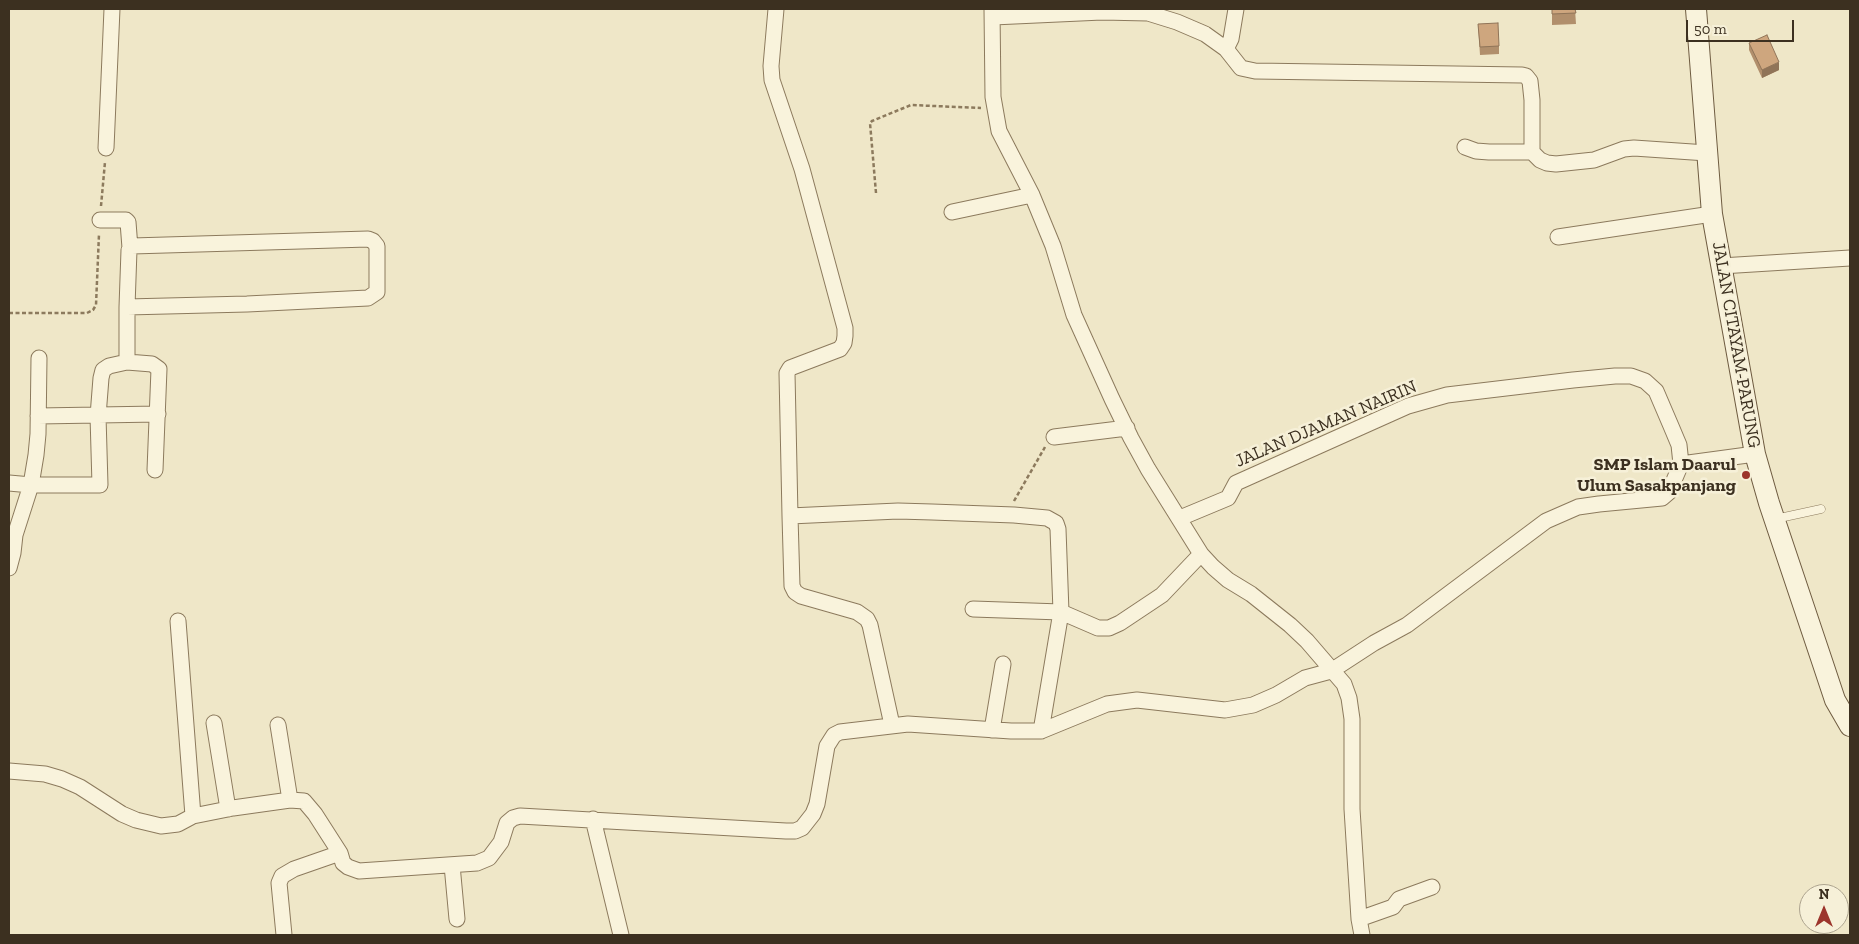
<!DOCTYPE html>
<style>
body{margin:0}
#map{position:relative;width:1859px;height:944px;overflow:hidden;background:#efe7c8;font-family:"Zilla Slab",serif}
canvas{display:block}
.frame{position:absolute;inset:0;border:10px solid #3c3020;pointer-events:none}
.north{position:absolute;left:1799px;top:884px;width:50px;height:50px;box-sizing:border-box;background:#f6f0d8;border:1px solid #aca38e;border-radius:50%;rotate:0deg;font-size:14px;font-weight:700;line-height:20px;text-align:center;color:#3c3020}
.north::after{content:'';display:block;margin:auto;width:18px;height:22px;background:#9c352c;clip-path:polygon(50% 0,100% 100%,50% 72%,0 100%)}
.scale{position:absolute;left:1686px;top:20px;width:108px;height:22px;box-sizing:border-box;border:2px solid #3c3020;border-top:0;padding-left:6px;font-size:15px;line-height:18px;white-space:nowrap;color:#3c3020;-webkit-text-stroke:4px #f6f0d8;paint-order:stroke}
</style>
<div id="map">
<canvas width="1859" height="944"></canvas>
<div class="frame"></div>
<div class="north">N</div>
<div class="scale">50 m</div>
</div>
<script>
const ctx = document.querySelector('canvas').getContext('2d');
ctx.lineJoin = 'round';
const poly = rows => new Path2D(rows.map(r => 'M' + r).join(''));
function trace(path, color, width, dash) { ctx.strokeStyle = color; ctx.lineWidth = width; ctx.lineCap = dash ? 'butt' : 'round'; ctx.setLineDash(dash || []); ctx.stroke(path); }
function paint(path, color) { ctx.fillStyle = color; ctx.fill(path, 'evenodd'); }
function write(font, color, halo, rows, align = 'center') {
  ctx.font = font + ' "Zilla Slab",serif'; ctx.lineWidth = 5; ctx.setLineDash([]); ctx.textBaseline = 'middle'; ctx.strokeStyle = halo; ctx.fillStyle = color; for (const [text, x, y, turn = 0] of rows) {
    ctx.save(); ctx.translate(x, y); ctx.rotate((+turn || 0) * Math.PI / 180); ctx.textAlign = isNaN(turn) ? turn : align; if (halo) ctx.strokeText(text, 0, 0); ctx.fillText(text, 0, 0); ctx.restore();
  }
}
const path = poly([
 [876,193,870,123,872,121,911,105,981,108],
 [101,206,105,162],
 [9,313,87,313,93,310,96,305,99,234],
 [1014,501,1045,447]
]);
const service = poly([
 [1775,519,1821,509]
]);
const minor = poly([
 [776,9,771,66,772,80,802,169,845,328,845,336,844,343,840,349,790,368,787,373,790,516,898,511,932,512,1014,515,1047,518,1056,523,1058,529,1061,612,1041,731],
 [992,9,993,97,999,131,1032,195,1053,246,1074,315,1112,399,1131,438,1148,469,1201,554,1213,567,1228,580,1251,594,1290,625,1307,641,1344,684,1349,698,1352,719,1352,809,1359,919,1362,935],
 [1236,9,1231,39,1226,49,1241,68,1255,71,1522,75,1526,76,1530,81,1532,100,1532,152,1540,160,1547,163,1556,164,1594,160,1624,149,1634,148,1707,153],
 [993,17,1102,12,1148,13,1177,22,1205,34,1226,49],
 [1465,147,1476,151,1489,152,1532,152],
 [106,148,112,9],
 [952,212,1032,195],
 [100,220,126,220,128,222,130,248],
 [1558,237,1712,214],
 [1721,266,1850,258],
 [127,362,127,307,129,250,132,246,368,239,373,241,377,246,377,292,368,298,247,304,127,307],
 [38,416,158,414],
 [1054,437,1127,428],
 [9,483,31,485,100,485,98,416,101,378,103,370,109,366,127,362,152,364,159,369,155,470],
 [790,516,792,586,795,592,801,596,857,612,867,619,870,625,892,725],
 [1180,518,1228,498,1236,483,1408,406,1447,395,1573,380,1615,376,1631,376,1645,381,1656,391,1671,426,1679,445,1681,464],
 [9,568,13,553,15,535,31,485,36,455,38,434,39,358],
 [973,609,1061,612,1098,628,1109,628,1120,623,1162,595,1201,554],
 [178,621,193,816],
 [214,723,228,809],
 [278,725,290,800],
 [992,730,1003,664],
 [9,771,45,774,62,779,80,787,122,814,136,820,161,826,178,824,193,816,233,808,290,800,304,801,315,814,340,853,343,863,348,867,359,871,477,863,489,858,501,842,507,823,513,818,520,816,786,831,795,831,802,828,813,814,817,804,827,746,834,735,840,732,908,724,1011,731,1041,731,1107,704,1137,700,1225,710,1253,705,1276,695,1305,678,1331,671,1374,643,1407,625,1546,521,1578,507,1599,504,1662,498,1669,492,1681,464,1755,454],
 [593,819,621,935],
 [452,865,457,919],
 [1359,919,1393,907,1399,899,1432,887],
 [284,935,279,883,282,876,294,869,340,853]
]);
const secondary = poly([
 [1696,9,1712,214,1755,454,1769,503,1823,664,1835,700,1850,726]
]);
const wall = poly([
 [1552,9,1575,9,1576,24,1552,25],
 [1478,24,1499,46,1499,54,1480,55],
 [1749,43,1779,70,1762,78,1749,50]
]);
const shadedWall = poly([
 [1779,62,1779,70,1762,78,1762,70]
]);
const building = poly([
 [1552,9,1575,9,1576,13,1552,14,1552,9],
 [1498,23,1499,46,1480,47,1478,24,1498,23],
 [1767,35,1779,62,1762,70,1749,43,1767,35]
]);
const markers = [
 [1746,475,5,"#9c352c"]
];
const streetNames = [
 ["JALAN CITAYAM-PARUNG",1736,345,80],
 ["JALAN DJAMAN NAIRIN",1326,424,-23]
];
const poiNames = [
 ["SMP Islam Daarul",1736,465],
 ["Ulum Sasakpanjang",1736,486]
];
trace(service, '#8c7a5d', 9);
trace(minor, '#8c7a5d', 17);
trace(secondary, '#6e5b40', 22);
trace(path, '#8c7a5d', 2.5, [4, 2.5]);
trace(service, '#f9f3dc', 8);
trace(minor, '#f9f3dc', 15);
trace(secondary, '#f9f3dc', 20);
paint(wall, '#b18f6c');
paint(shadedWall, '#907458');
paint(building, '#cea67e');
trace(building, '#907458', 1);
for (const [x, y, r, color] of markers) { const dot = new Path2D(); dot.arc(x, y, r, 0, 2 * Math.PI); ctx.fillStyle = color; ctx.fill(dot); trace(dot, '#f6f0d8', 2); }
write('18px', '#3c3020', '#f6f0d8', streetNames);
write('bold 18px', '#3c3020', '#f6f0d8', poiNames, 'right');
</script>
